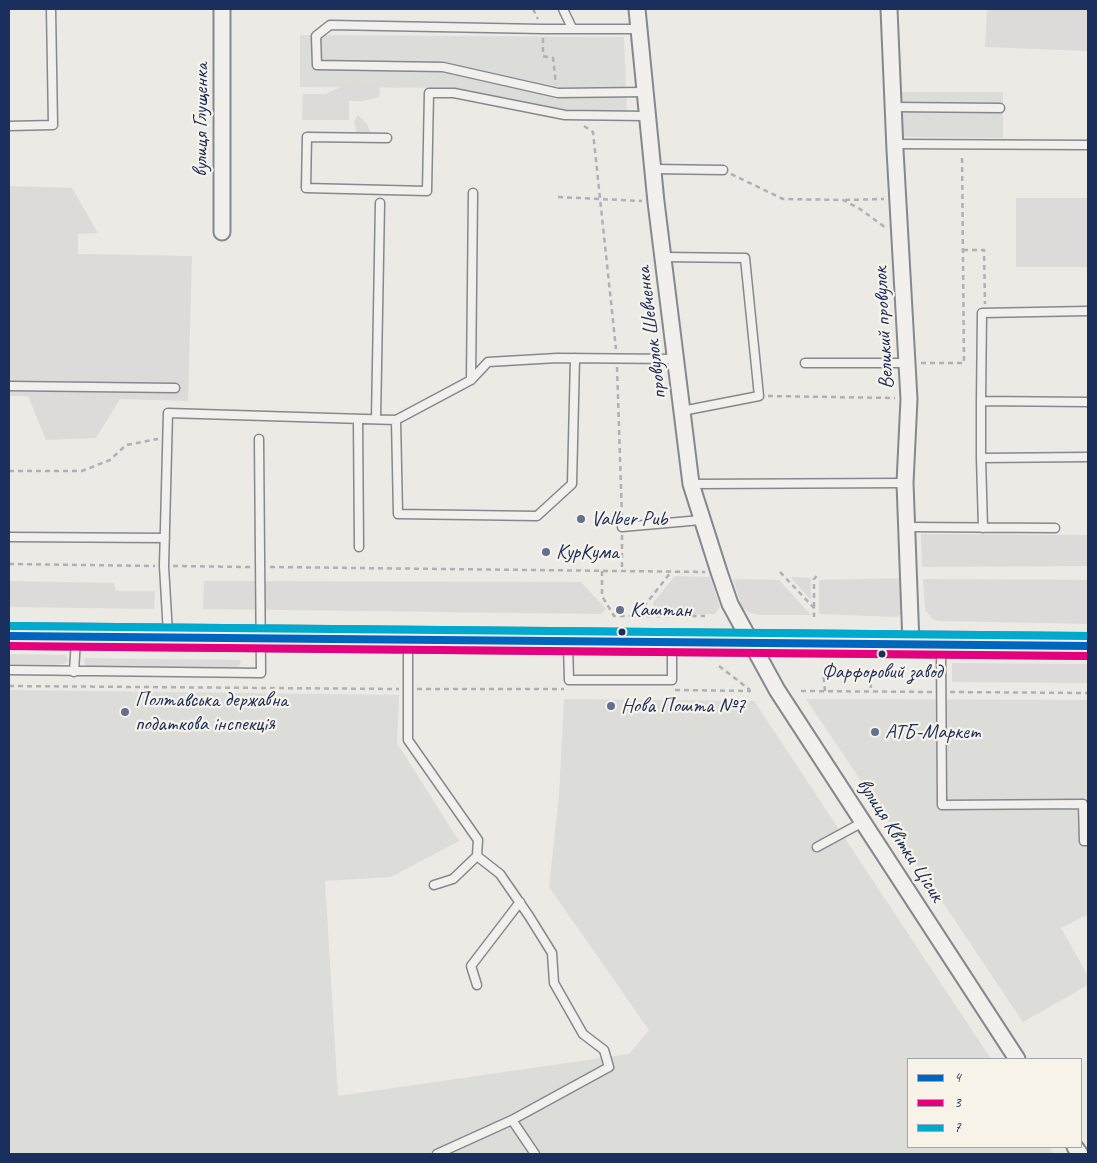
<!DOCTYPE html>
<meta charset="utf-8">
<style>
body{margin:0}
#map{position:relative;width:1097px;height:1163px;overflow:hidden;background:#ebeae5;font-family:Caveat,sans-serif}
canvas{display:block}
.frame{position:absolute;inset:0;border:10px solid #1b2f5e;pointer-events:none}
.legend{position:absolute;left:907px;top:1058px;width:175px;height:90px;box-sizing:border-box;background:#f7f3e8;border:1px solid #9fa5b1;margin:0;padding:6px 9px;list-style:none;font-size:15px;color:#1b2f5e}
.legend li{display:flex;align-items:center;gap:10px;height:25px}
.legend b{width:25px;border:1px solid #9fa5b1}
</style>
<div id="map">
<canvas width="1097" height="1163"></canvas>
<div class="frame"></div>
<ul class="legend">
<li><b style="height:6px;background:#0065bd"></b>4</li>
<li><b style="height:6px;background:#e5007d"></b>3</li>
<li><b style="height:6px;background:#00a9ce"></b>7</li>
</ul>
</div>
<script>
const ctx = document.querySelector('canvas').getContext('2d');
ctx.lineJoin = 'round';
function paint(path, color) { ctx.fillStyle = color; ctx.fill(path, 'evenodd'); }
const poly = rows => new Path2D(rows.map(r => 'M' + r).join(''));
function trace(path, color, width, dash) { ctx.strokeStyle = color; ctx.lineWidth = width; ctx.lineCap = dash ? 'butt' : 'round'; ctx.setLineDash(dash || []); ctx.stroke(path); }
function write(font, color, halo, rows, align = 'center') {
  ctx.font = font + ' Caveat,sans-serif'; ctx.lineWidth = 4.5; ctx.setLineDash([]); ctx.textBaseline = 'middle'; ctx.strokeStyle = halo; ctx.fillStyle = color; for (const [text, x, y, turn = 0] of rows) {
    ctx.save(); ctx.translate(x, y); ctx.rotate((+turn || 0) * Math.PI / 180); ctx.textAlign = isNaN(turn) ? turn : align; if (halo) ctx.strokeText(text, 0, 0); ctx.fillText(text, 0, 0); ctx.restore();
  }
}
const built = poly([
 [300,35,624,37,627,113,568,112,453,88,300,87],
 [900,92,1003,92,1003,138,900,137],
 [9,690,399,695,397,743,459,841,391,877,325,881,338,1096,629,1054,649,1030,549,887,559,795,564,699,754,701,991,1059,908,1059,908,1147,1049,1147,1054,1154,9,1154],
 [806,699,1088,700,1088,914,1061,928,1088,976,1088,985,1023,1022]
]);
const green = poly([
 [987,9,1088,9,1088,51,985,47],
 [358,84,379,87,380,92,379,97,363,101,349,101,349,120,302,120,303,94,325,94,345,85],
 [358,115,367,124,371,134,357,133,354,122],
 [9,186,72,188,98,233,78,234,78,254,192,256,188,401,120,399,96,438,46,440,28,396,9,396],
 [1016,198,1088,198,1088,267,1016,267],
 [921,534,1088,535,1088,566,922,567],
 [675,576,710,577,720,607,715,614,656,615,653,603],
 [790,577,811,578,811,600],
 [906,578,904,611,897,617,819,614,819,580],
 [733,579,779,580,811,615,759,615,748,612,742,608],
 [923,579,1088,580,1088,624,939,621,933,619,925,610],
 [9,581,114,583,116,591,155,591,154,609,9,607],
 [204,581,581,582,606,609,601,614,203,609],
 [9,654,65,655,69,660,64,664,52,665,9,664],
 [85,658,240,660,241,662,238,667,86,666,84,661],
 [952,663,1088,664,1088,683,952,682]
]);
const path = poly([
 [533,9,538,19],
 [543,38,543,56,553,58,556,84],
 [584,126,593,132,616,349],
 [731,174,783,199,843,200,860,209,886,228],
 [558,197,642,201],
 [845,200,884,199],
 [963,250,984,250,985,304],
 [921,363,964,363,962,154],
 [617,367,622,517],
 [768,396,895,398],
 [9,471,82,471,110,460,126,445,158,439],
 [622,535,622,571],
 [9,564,155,566],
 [173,566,250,567],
 [270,567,705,572],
 [602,571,602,596,614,616,705,616],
 [780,572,814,608,814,617],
 [814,607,814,579,819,573],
 [645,616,645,605,671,572],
 [719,666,750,690],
 [9,686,399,689],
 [417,689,564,689],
 [675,690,751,691],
 [801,691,932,692],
 [825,691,823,670,870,670,871,691],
 [950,692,1088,693]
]);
const service = poly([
 [563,9,572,28],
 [639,29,543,29,330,25,316,36,317,65,443,67,558,93,645,92],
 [894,107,1000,108],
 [9,126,53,125,51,9],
 [387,138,307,137,306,188,427,191,429,93,454,93,565,115,647,116],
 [895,144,1088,145],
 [653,169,723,170],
 [664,257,745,258,759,396,682,411],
 [1088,311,982,313,981,401,981,458,1088,457],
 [805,363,907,363],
 [471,380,473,193],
 [9,386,175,388],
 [981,401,1088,402],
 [376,419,380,203],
 [358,420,359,547],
 [396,420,398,514,537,516,572,484,575,358],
 [981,458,983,528],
 [691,484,905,483],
 [622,527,701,520],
 [907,527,1055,528],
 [9,537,165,538],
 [168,634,164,566,168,413,396,420,471,380,488,362,557,358,676,359],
 [408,642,408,740,478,840,477,856,453,879,434,885],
 [568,643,569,680,672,680,672,644],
 [941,647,942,805,1083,804,1084,841,1088,841],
 [9,670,261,673,259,439],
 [74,672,76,639],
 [817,847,863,822],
 [477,856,500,874,529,916,552,953,554,983,583,1034,604,1050,609,1067,512,1120,535,1154],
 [477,985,471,966,520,902],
 [437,1154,512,1120]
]);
const minor = poly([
 [637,9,656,202,691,484,719,572,730,604,777,690,1017,1059],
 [889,9,895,150,909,399,905,483,911,644],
 [222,232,222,9],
 [1075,1147,1080,1154]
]);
const primary = poly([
 [9,636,1088,646]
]);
const bus1 = poly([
 [9,636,1088,646]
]);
const bus2 = poly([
 [9,646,1088,656]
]);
const bus3 = poly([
 [9,626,1088,636]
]);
const markers = [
 [581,519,5,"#64708d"],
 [546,552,5,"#64708d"],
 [620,610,5,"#64708d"],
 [622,632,4.5,"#1b2f5e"],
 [882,654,4.5,"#1b2f5e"],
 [611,706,5,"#64708d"],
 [125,712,5,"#64708d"],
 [875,732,5,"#64708d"]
];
const busNames = [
 ["Фарфоровий завод",882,673]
];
const streetNames = [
 ["вулиця Глущенка",201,120,-90],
 ["Великий провулок",884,328,-93],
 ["провулок Шевченка",652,333,-97],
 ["вулиця Квітки Цісик",900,840,57]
];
const poiNames = [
 ["Valber Pub",591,519],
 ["КурКума",556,552],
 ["Каштан",630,610],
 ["Полтавська державна",135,700],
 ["податкова інспекція",135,724],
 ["Нова Пошта №7",621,706],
 ["АТБ-Маркет",885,732]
];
paint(built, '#dcdcd9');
paint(green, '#dcdbd9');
trace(service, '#85888f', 11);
trace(minor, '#85888f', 19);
trace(primary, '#85888f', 28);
trace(path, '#b0b1b4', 2.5, [5, 4]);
trace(service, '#f1f0ec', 8);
trace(minor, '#f1f0ec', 15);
trace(primary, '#f1f0ec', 24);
trace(bus1, '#0065bd', 8);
trace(bus2, '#e5007d', 8);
trace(bus3, '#00a9ce', 8);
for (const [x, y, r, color] of markers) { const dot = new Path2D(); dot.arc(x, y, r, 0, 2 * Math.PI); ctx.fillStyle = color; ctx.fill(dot); trace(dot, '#f7f3e8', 2); }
write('20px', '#1b2f5e', '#f7f3e8', busNames);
write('21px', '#1b2f5e', '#f7f3e8', streetNames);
write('21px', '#1b2f5e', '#f7f3e8', poiNames, 'left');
</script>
